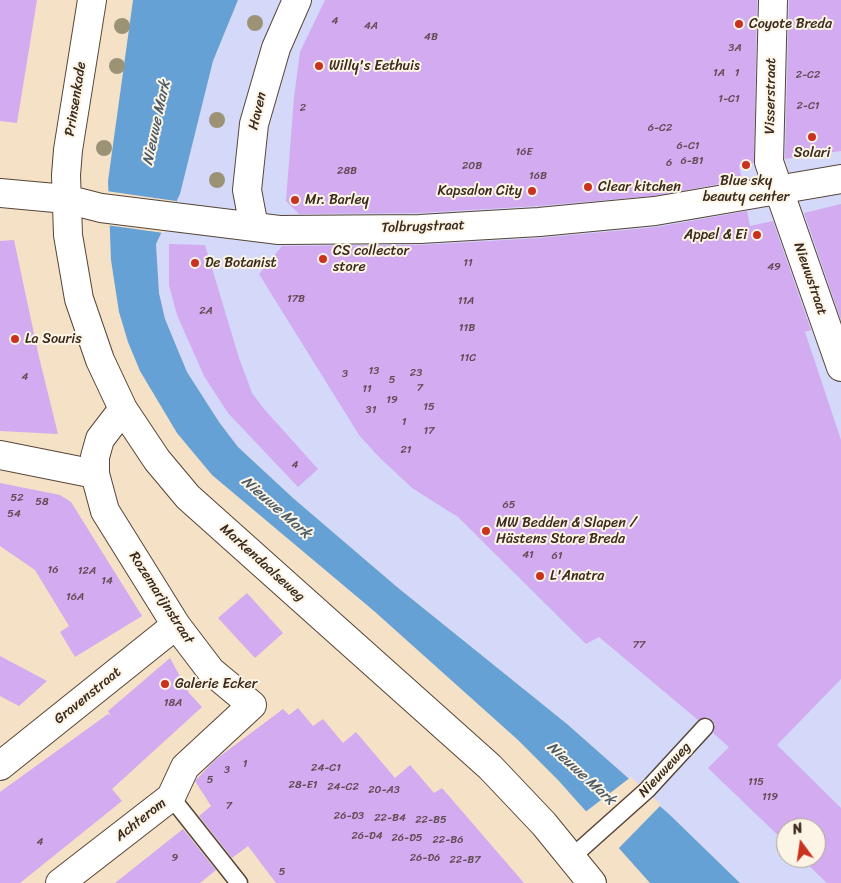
<!DOCTYPE html>
<meta charset="utf-8">
<style>
body{margin:0}
#map{position:relative;width:841px;height:883px;overflow:hidden;background:#f5e1c5;font-family:Sriracha,sans-serif}
canvas{display:block}
.north{position:absolute;left:776px;top:818px;width:50px;height:50px;box-sizing:border-box;background:#fcf5e5;border:1px solid #afa495;border-radius:50%;rotate:346deg;font-size:14px;font-weight:700;line-height:20px;text-align:center;color:#3b2a1e}
.north::after{content:'';display:block;margin:auto;width:18px;height:22px;background:#c8321e;clip-path:polygon(50% 0,100% 100%,50% 72%,0 100%)}
</style>
<div id="map">
<canvas width="841" height="883"></canvas>
<div class="north">N</div>
</div>
<script>
const ctx = document.querySelector('canvas').getContext('2d');
ctx.lineJoin = 'round';
function paint(path, color) { ctx.fillStyle = color; ctx.fill(path, 'evenodd'); }
const poly = rows => new Path2D(rows.map(r => 'M' + r).join(''));
function trace(path, color, width, dash) { ctx.strokeStyle = color; ctx.lineWidth = width; ctx.lineCap = dash ? 'butt' : 'round'; ctx.setLineDash(dash || []); ctx.stroke(path); }
function write(font, color, halo, rows, align = 'center') {
  ctx.font = font + ' Sriracha,sans-serif'; ctx.lineWidth = 4; ctx.setLineDash([]); ctx.textBaseline = 'middle'; ctx.strokeStyle = halo; ctx.fillStyle = color; for (const [text, x, y, turn = 0] of rows) {
    ctx.save(); ctx.translate(x, y); ctx.rotate((+turn || 0) * Math.PI / 180); ctx.textAlign = isNaN(turn) ? turn : align; if (halo) ctx.strokeText(text, 0, 0); ctx.fillText(text, 0, 0); ctx.restore();
  }
}
const built = poly([
 [238,0,841,0,841,883,740,883,670,815,567,724,397,587,293,498,238,447,219,422,187,372,165,319,159,293,156,244,180,194,213,61],
 [786,828,816,828,816,858,786,858]
]);
const water = poly([
 [133,0,238,0,213,61,180,194,156,244,159,293,165,319,187,372,219,422,238,447,293,498,397,587,567,724,670,815,740,883,650,883,558,780,518,740,374,611,212,475,177,433,140,371,128,342,119,312,111,260,108,181]
]);
const pier = poly([
 [106,191,176,201,175,209,164,233,106,225],
 [631,777,661,805,617,850,584,813]
]);
const building = poly([
 [0,0,37,0,17,123,0,121],
 [325,0,757,0,754,163,739,165,742,180,653,196,538,206,419,213,299,214,286,201,294,97,300,52],
 [789,0,841,0,841,151,785,159],
 [841,204,841,320,804,213],
 [747,211,750,226,773,221,811,330,805,332,841,440,841,679,777,745,841,808,841,883,827,883,801,858,816,858,816,828,786,828,786,843,708,768,729,747,713,733,715,724,712,720,707,717,698,720,599,637,586,644,458,517,412,488,379,457,359,435,259,274,282,246,420,245,540,238,657,227],
 [14,240,39,357,58,434,0,431,0,241],
 [169,244,205,245,239,358,252,393,264,409,318,469,298,487,228,413,204,376,177,315,169,285],
 [0,483,60,495,71,502,142,616,75,657,60,632,69,626,35,570,0,546],
 [247,593,283,633,255,658,218,618],
 [0,656,47,681,19,706,0,696],
 [170,658,189,693,202,707,112,789,122,801,20,883,0,883,0,792,108,714,111,716,108,711],
 [298,708,313,726,323,719,343,743,356,732,395,778,410,765,434,793,442,788,524,883,276,883,248,846,232,858,199,816,211,806,195,781,215,760,283,709,289,715],
 [183,829,216,870,200,883,115,883]
]);
const lane = poly([
 [171,797,239,883],
 [572,857,647,790,705,727]
]);
const street = poly([
 [92,0,68,150,66,175,68,235,79,299,100,360,123,409,157,460,188,497,490,767,544,824,592,883],
 [773,0,769,162,841,367],
 [0,193,66,199,101,208,279,230,420,229,539,222,655,211,841,179],
 [254,227,247,190,254,124,276,48,297,0],
 [0,455,95,474],
 [0,766,176,625],
 [60,883,171,797,185,767,252,705,211,671,176,625,105,511,95,474,95,457,100,439,123,409]
]);
const trees = [
 [255,23],
 [122,26],
 [117,66],
 [217,120],
 [104,148],
 [217,180]
];
const markers = [
 [739,24,5,"#c8321e"],
 [319,66,5,"#c8321e"],
 [812,137,5,"#c8321e"],
 [746,165,5,"#c8321e"],
 [588,187,5,"#c8321e"],
 [532,191,5,"#c8321e"],
 [295,200,5,"#c8321e"],
 [757,235,5,"#c8321e"],
 [323,259,5,"#c8321e"],
 [195,263,5,"#c8321e"],
 [15,339,5,"#c8321e"],
 [486,531,5,"#c8321e"],
 [540,576,5,"#c8321e"],
 [165,684,5,"#c8321e"]
];
const numberNames = [
 ["4",335,21],
 ["4A",371,26],
 ["4B",431,37],
 ["3A",735,48],
 ["1A",719,73],
 ["1",737,73],
 ["2-C2",808,75],
 ["1-C1",729,99],
 ["2-C1",808,106],
 ["2",303,108],
 ["6-C2",660,128],
 ["6-C1",688,146],
 ["16E",524,152],
 ["6-B1",692,161],
 ["6",669,163],
 ["20B",472,166],
 ["28B",347,171],
 ["16B",538,176],
 ["11",468,263],
 ["49",774,267],
 ["17B",296,299],
 ["11A",466,301],
 ["2A",206,311],
 ["11B",467,328],
 ["11C",468,358],
 ["13",374,371],
 ["23",416,373],
 ["3",345,374],
 ["4",25,377],
 ["5",392,380],
 ["7",420,388],
 ["11",367,389],
 ["19",392,400],
 ["15",429,407],
 ["31",371,410],
 ["1",404,422],
 ["17",429,431],
 ["21",406,450],
 ["4",295,465],
 ["52",17,498],
 ["58",42,502],
 ["65",509,505],
 ["54",14,514],
 ["41",528,555],
 ["61",557,556],
 ["16",53,570],
 ["12A",87,571],
 ["14",107,581],
 ["16A",75,597],
 ["77",639,645],
 ["18A",173,703],
 ["1",245,764],
 ["24-C1",326,768],
 ["3",227,770],
 ["5",210,780],
 ["115",756,782],
 ["28-E1",303,785],
 ["24-C2",343,787],
 ["20-A3",384,790],
 ["119",770,797],
 ["7",229,806],
 ["26-D3",349,816],
 ["22-B4",390,818],
 ["22-B5",431,820],
 ["26-D4",367,836],
 ["26-D5",407,838],
 ["22-B6",448,840],
 ["4",40,842],
 ["9",175,858],
 ["26-D6",425,858],
 ["22-B7",465,860],
 ["5",282,872]
];
const poiNames = [
 ["Coyote Breda",749,24],
 ["Willy's Eethuis",329,66],
 ["Solari",812,153,"center"],
 ["Blue sky",746,181,"center"],
 ["beauty center",746,197,"center"],
 ["Clear kitchen",598,187],
 ["Kapsalon City",522,191,"right"],
 ["Mr. Barley",305,200],
 ["Appel & Ei",747,235,"right"],
 ["CS collector",333,251],
 ["store",333,267],
 ["De Botanist",205,263],
 ["La Souris",25,339],
 ["MW Bedden & Slapen /",496,523],
 ["Hästens Store Breda",496,539],
 ["L'Anatra",550,576],
 ["Galerie Ecker",175,684]
];
const streetNames = [
 ["Visserstraat",771,96,-89],
 ["Prinsenkade",76,99,-81],
 ["Haven",258,111,-77],
 ["Tolbrugstraat",423,227,-2],
 ["Nieuwstraat",810,279,71],
 ["Markendaalseweg",262,563,42],
 ["Rozemarijnstraat",161,598,57],
 ["Gravenstraat",88,696,-39],
 ["Nieuweweg",665,770,-47],
 ["Achterom",141,820,-38]
];
const waterNames = [
 ["Nieuwe Mark",157,123,-78],
 ["Nieuwe Mark",276,508,41],
 ["Nieuwe Mark",581,774,42]
];
paint(built, '#d4d8f9');
paint(water, '#66a1d6');
paint(pier, '#f5e1c5');
paint(building, '#d2abf0');
trace(lane, '#574537', 19);
trace(street, '#574537', 30);
trace(lane, '#fff', 16);
trace(street, '#fff', 28);
ctx.fillStyle = '#9c9377';
for (const [x, y] of trees) { ctx.beginPath(); ctx.arc(x, y, 8, 0, 2 * Math.PI); ctx.fill(); }
for (const [x, y, r, color] of markers) { const dot = new Path2D(); dot.arc(x, y, r, 0, 2 * Math.PI); ctx.fillStyle = color; ctx.fill(dot); trace(dot, '#fcf5e5', 2); }
write('11px', '#614a52', null, numberNames);
write('14px', '#3b2a1e', '#fcf5e5', poiNames, 'left');
write('14px', '#3b2a1e', '#fcf5e5', streetNames);
write('italic 15px', '#4c5a68', '#fcf5e5', waterNames);
</script>
